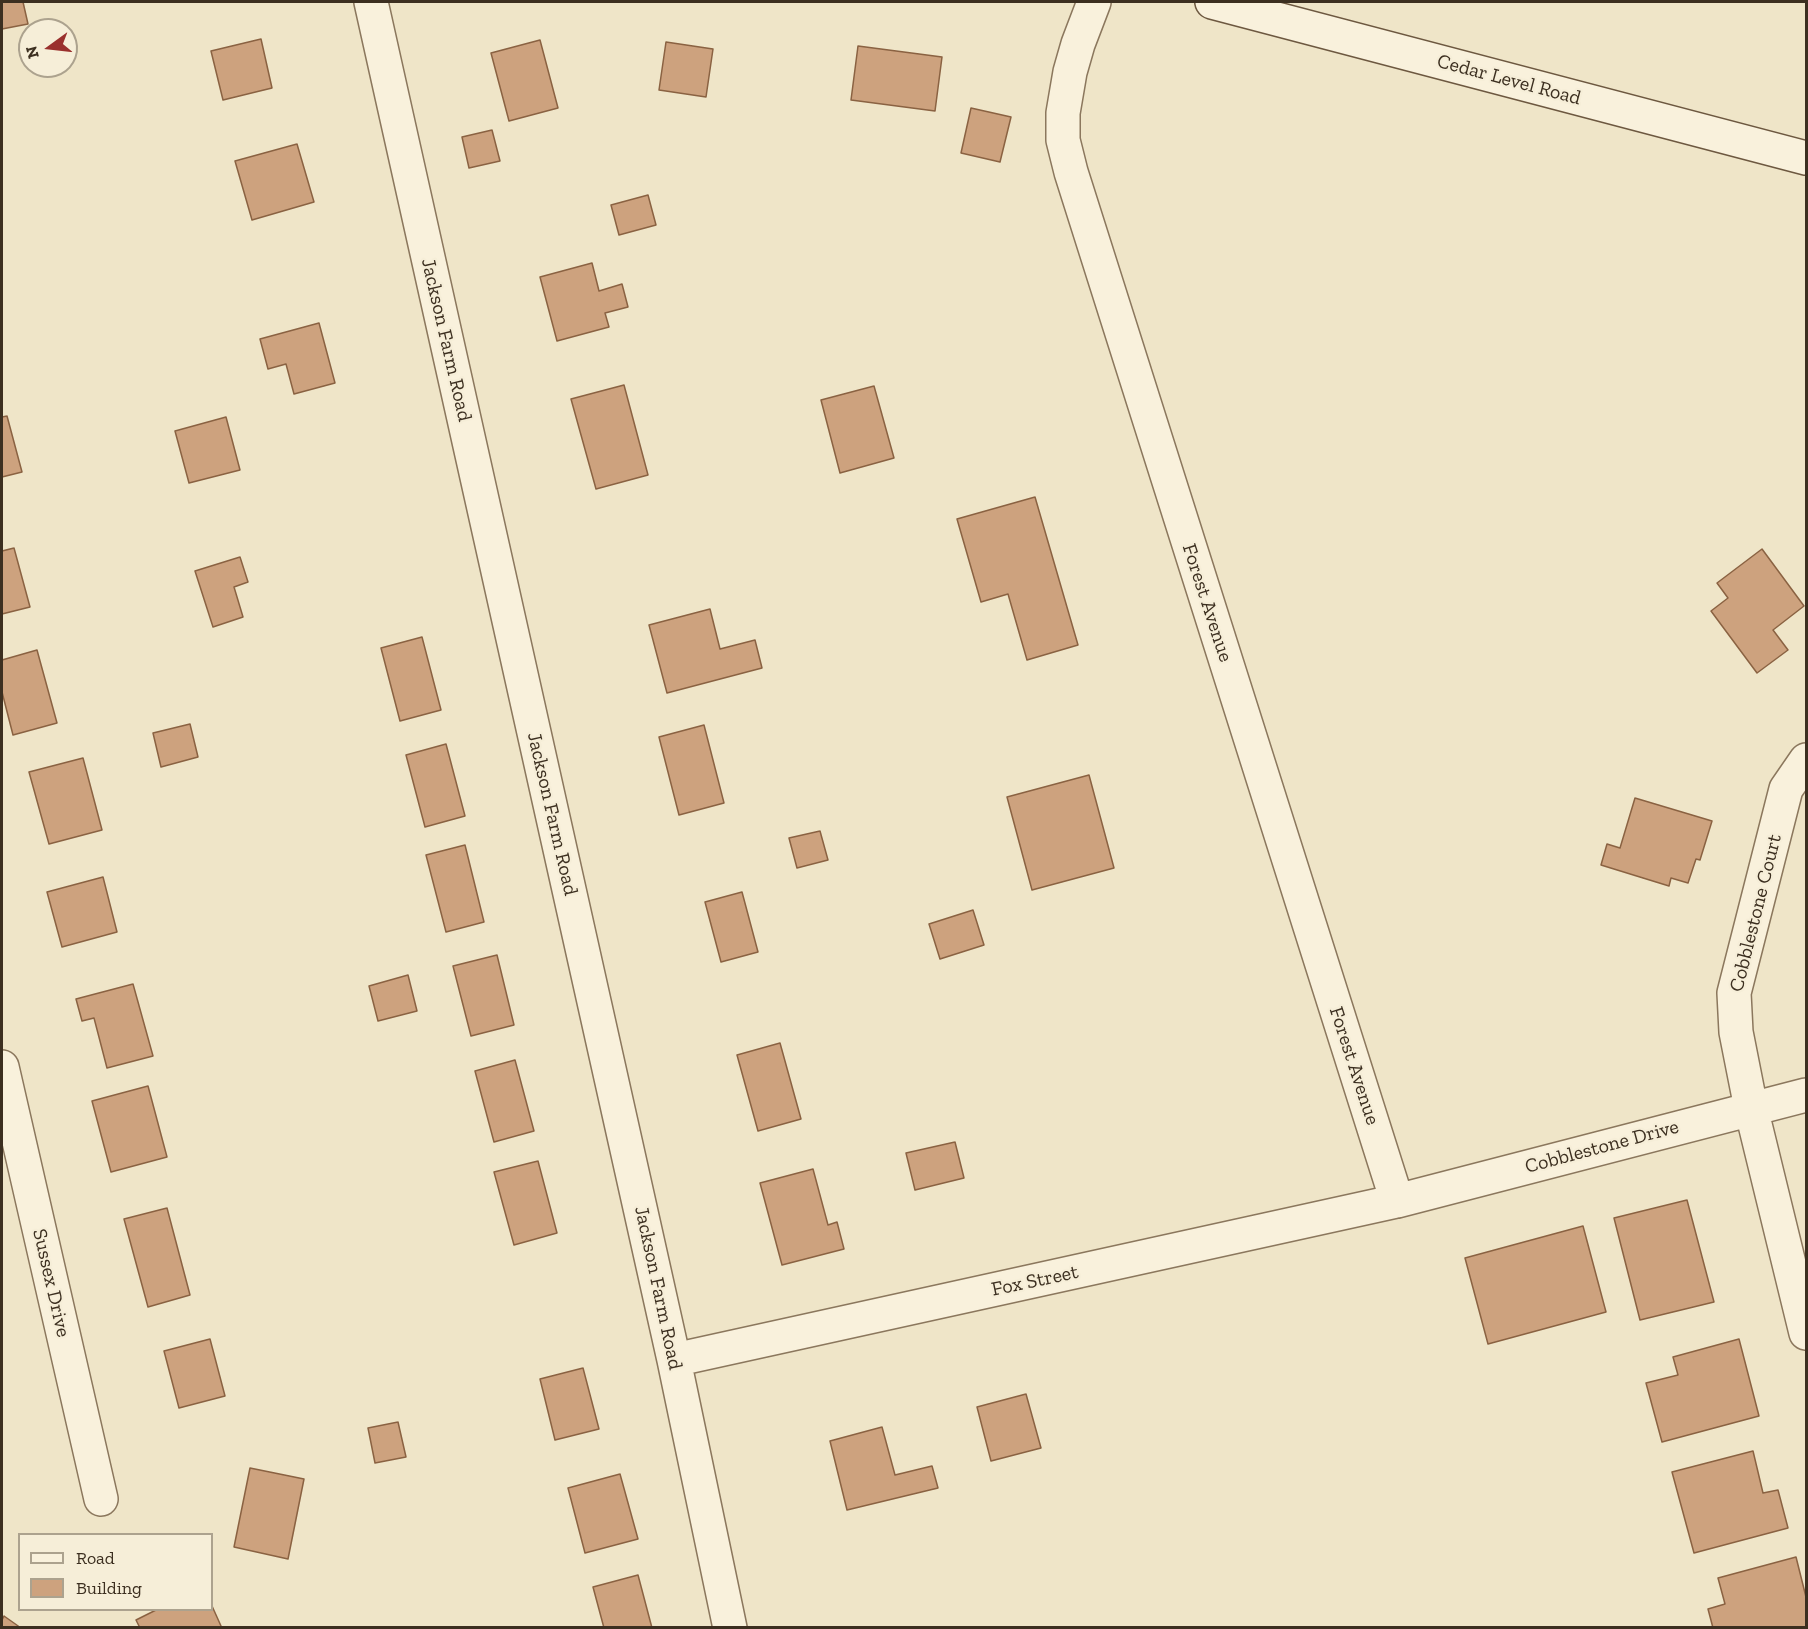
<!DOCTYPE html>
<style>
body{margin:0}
#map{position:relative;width:1808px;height:1629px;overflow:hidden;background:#efe5c8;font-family:"Zilla Slab",serif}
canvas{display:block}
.frame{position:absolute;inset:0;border:3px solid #3c2f20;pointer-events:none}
.legend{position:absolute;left:18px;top:1533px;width:195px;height:78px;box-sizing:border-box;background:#f6eed8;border:2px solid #aca28e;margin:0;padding:8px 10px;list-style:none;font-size:18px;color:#3c2f20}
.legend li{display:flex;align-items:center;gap:12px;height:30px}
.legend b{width:30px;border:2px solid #aca28e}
.north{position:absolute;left:18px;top:18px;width:60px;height:60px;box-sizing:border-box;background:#f6eed8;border:2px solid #aca28e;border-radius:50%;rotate:255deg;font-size:16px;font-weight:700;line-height:24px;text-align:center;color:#3c2f20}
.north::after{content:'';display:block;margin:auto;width:21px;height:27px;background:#9a302d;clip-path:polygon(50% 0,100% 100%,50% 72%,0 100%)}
</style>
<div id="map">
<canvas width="1808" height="1629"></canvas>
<div class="frame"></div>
<ul class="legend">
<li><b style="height:8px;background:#f9f1dc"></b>Road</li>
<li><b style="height:16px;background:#cda27e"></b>Building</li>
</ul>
<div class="north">N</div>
</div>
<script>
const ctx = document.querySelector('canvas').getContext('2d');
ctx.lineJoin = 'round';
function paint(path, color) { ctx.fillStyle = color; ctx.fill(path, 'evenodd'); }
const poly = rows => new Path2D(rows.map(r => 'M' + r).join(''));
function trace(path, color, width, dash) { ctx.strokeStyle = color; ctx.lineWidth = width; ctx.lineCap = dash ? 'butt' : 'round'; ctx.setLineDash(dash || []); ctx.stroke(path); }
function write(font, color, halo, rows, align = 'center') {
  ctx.font = font + ' "Zilla Slab",serif'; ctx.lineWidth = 4.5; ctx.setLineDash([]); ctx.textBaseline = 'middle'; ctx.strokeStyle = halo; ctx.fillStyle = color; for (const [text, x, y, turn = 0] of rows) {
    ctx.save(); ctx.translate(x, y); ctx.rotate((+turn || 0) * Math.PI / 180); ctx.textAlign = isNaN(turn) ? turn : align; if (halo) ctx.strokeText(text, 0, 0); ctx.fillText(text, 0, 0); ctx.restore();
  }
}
const building = poly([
 [2,2,23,2,28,24,2,29,2,2],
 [261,39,272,88,223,100,211,51,261,39],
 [540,40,558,108,509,121,491,53,540,40],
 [666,42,713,49,706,97,659,90,666,42],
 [858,46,942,57,935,111,851,100,858,46],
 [971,108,1011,117,1000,162,961,153,971,108],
 [492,130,500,161,469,168,462,137,492,130],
 [297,144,314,202,252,220,235,161,297,144],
 [648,195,656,225,619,235,611,205,648,195],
 [592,263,599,291,622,284,628,307,605,313,609,327,557,341,540,277,592,263],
 [319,323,335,383,294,394,286,364,268,369,260,339,319,323],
 [624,385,648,475,596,489,571,399,624,385],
 [874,386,894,458,840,473,821,400,874,386],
 [7,416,22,472,2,477,2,417,7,416],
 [226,417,240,470,189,483,175,431,226,417],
 [1035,497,1078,645,1027,660,1008,594,981,602,957,519,1035,497],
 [14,548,30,607,2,614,2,551,14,548],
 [1762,549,1804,606,1773,630,1788,650,1757,673,1711,611,1728,598,1717,583,1762,549],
 [240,557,248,582,234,587,243,617,213,627,195,571,240,557],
 [710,609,720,649,755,640,762,668,667,693,649,625,710,609],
 [422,637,441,710,400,721,381,648,422,637],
 [37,650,57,723,13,735,2,692,2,660,37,650],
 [190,724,198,757,161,767,153,733,190,724],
 [704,725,724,803,679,815,659,737,704,725],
 [446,744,465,816,425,827,406,755,446,744],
 [83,758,102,830,49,844,29,772,83,758],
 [1089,775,1114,868,1032,890,1007,797,1089,775],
 [1635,798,1712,821,1700,860,1696,859,1688,883,1671,878,1669,886,1601,865,1607,844,1620,848,1635,798],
 [820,831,828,860,797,868,789,838,820,831],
 [465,845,484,922,446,932,426,855,465,845],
 [103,877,117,932,62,947,47,892,103,877],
 [742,892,758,952,721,962,705,902,742,892],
 [973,910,984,945,940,959,929,924,973,910],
 [497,955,514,1025,471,1036,453,966,497,955],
 [408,975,417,1011,378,1021,369,986,408,975],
 [133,984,153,1056,107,1068,94,1018,82,1021,76,999,133,984],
 [780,1043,801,1119,758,1131,737,1055,780,1043],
 [515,1060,534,1131,494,1142,475,1071,515,1060],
 [148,1086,167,1157,111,1172,92,1101,148,1086],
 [955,1142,964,1178,915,1190,906,1153,955,1142],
 [538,1161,557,1233,514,1245,494,1172,538,1161],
 [813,1169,828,1225,837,1222,844,1249,782,1265,760,1183,813,1169],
 [1687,1200,1714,1302,1640,1320,1614,1218,1687,1200],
 [167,1208,190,1295,148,1307,124,1219,167,1208],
 [1583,1226,1606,1312,1488,1344,1465,1258,1583,1226],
 [210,1339,225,1396,179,1408,164,1351,210,1339],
 [1739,1339,1759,1416,1662,1442,1646,1383,1678,1375,1673,1357,1739,1339],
 [583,1368,599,1429,555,1440,540,1379,583,1368],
 [1026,1394,1041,1448,991,1461,977,1407,1026,1394],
 [398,1422,406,1457,375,1463,368,1428,398,1422],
 [882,1427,895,1475,932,1466,938,1488,847,1510,830,1441,882,1427],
 [1753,1451,1763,1493,1778,1490,1788,1528,1694,1553,1672,1472,1753,1451],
 [250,1468,304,1479,288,1559,234,1547,250,1468],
 [620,1474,638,1539,585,1553,568,1488,620,1474],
 [1796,1557,1806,1597,1806,1628,1713,1628,1708,1609,1725,1604,1718,1578,1796,1557],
 [638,1575,652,1628,604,1628,593,1587,638,1575],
 [212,1606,221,1626,218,1628,140,1628,136,1620,156,1610,212,1610,212,1606],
 [4,1616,21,1628,2,1628,2,1620,4,1616]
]);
const street = poly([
 [371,2,674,1360,730,1628],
 [1094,2,1078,44,1070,72,1063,113,1063,140,1071,172,1397,1201],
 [1806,760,1786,789,1734,993,1736,1032,1751,1108,1806,1333],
 [2,1067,101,1499],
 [674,1360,1397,1201,1806,1095]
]);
const secondary = poly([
 [1212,2,1806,158]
]);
const streetNames = [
 ["Cedar Level Road",1509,80,15],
 ["Jackson Farm Road",446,340,77],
 ["Forest Avenue",1207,603,72],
 ["Jackson Farm Road",552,814,77],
 ["Cobblestone Court",1756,913,-76],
 ["Forest Avenue",1354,1066,72],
 ["Cobblestone Drive",1602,1147,-15],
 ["Fox Street",1035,1281,-12],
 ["Sussex Drive",51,1283,77],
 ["Jackson Farm Road",658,1288,78]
];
paint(building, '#cda27e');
trace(building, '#8a6242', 1.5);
trace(street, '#8b775d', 36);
trace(secondary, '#6d5840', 36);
trace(street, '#f9f1dc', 33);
trace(secondary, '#f9f1dc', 33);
write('20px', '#3c2f20', '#f6eed8', streetNames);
</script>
